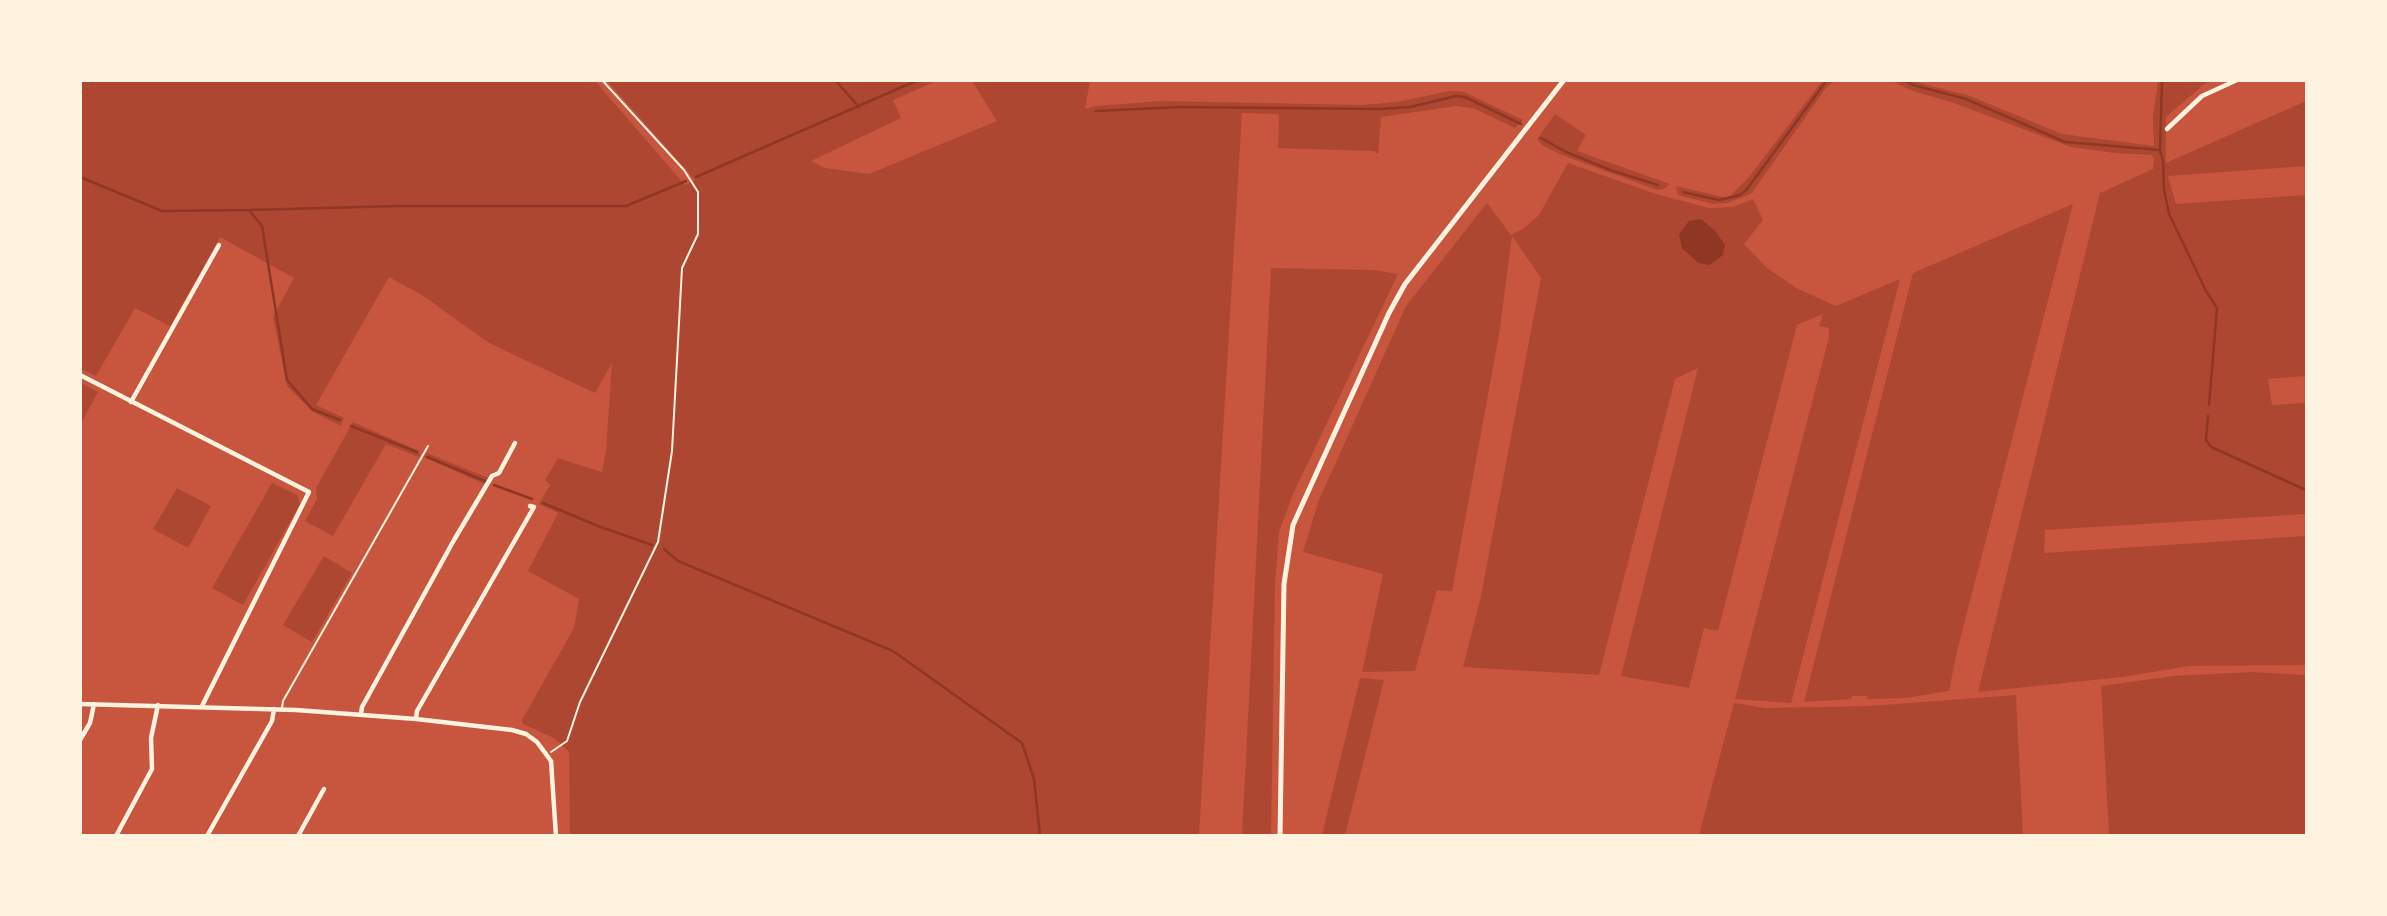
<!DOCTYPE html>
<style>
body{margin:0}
#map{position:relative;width:2387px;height:916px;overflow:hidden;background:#c8553d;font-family:Roboto,sans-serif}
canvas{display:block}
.frame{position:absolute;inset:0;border:82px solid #fff3e0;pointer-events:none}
</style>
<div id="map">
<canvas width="2387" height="916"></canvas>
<div class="frame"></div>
</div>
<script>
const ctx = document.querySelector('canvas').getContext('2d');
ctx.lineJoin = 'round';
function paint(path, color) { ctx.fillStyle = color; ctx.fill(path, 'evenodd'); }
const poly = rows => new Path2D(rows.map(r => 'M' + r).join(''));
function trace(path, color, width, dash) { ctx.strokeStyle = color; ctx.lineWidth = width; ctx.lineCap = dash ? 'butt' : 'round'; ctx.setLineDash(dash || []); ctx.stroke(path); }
const green = poly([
 [1823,80,1834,81,1826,88,1751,194,1727,203,1713,204,1678,195,1676,186,1728,198,1749,177],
 [80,81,595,81,685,185,695,181,691,175,607,81,936,81,893,100,901,118,811,161,825,168,869,174,997,121,972,81,1090,81,1085,109,1096,106,1161,101,1361,105,1397,102,1450,91,1464,92,1523,120,1515,128,1473,108,1456,106,1381,117,1378,154,1374,151,1278,148,1279,114,1242,113,1199,835,570,836,569,752,554,738,523,724,522,720,574,628,579,599,528,571,558,513,539,504,550,485,545,480,558,458,602,472,606,451,612,363,595,393,489,343,422,295,389,277,316,405,344,418,341,426,313,412,287,386,273,317,294,278,220,237,170,326,135,308,96,376,81,369],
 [1892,81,1913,81,1970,96,2062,134,2154,146,2153,117,2158,81,2211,81,2203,85,2166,117,2166,163,2306,101,2306,166,2168,176,2176,204,2306,195,2306,376,2268,379,2272,405,2306,403,2306,514,2045,530,2044,553,2306,536,2306,665,2188,666,2122,677,1978,692,2100,193,2153,169,2154,160,2152,155,2115,153,2071,147,1954,103,1913,91],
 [1555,114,1586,135,1577,151,1670,184,1664,189,1657,190,1562,155,1542,145,1537,139],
 [1568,163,1656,194,1709,208,1733,207,1753,199,1763,220,1744,244,1767,268,1798,289,1836,306,1900,279,1791,703,1735,699,1829,337,1829,328,1819,326,1823,314,1797,325,1718,631,1704,628,1689,688,1621,676,1698,368,1675,379,1599,675,1463,667,1481,596,1541,278,1512,236,1499,335,1452,591,1437,590,1415,671,1362,672,1383,574,1303,552,1319,500,1406,306,1487,203,1511,235,1523,229,1539,215],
 [2073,204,1957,651,1949,691,1906,698,1866,699,1868,696,1852,696,1851,699,1804,702,1913,273],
 [1271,268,1373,270,1398,274,1293,494,1279,532,1275,583,1271,835,1242,835],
 [81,383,98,392,81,423],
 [353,422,419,451,420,455,419,457,386,444,333,536,305,521,317,499,316,488],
 [427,453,488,478,484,484,424,457],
 [272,483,297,495,300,504,243,605,212,588],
 [177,488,211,506,188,548,153,529],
 [324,556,352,573,312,642,283,625],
 [2253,672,2306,675,2306,835,2109,835,2101,686,2174,676],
 [1360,678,1384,680,1345,835,1322,835],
 [2016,695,2023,835,1699,835,1734,703,1765,708,1870,706]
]);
const water = poly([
 [1701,219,1715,231,1725,245,1723,255,1710,265,1698,263,1682,248,1679,234,1689,221]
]);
const stream = poly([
 [835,80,859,107],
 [1903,80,1913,85,1966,99,2065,142,2160,150],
 [2162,80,2160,150,2163,161,2164,189,2169,214,2206,291,2217,308,2209,405],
 [1096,111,1180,107,1380,109,1410,107,1456,96,1465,97,1521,124],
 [1541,138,1566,152,1613,171,1658,185],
 [80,177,162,211,249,210,262,226,287,380,312,409,340,420],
 [696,177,918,80],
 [1683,192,1719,200,1740,195,1747,189,1827,80],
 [249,210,399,206,626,206,686,181],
 [2208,416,2206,440,2211,447,2306,490],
 [351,426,417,452],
 [427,457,485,481],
 [494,485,532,499],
 [543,503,598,526,652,545],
 [664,549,678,561,893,651,1022,743,1034,779,1040,836]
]);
const path = poly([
 [551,752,567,741,580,702,658,542,672,451,682,268,698,234,698,192,684,170,602,80]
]);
const service = poly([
 [282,708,283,701,428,446]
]);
const minor = poly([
 [2167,129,2202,96,2237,80],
 [80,375,309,492,202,706],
 [131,402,219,245],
 [80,704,296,710,416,719,512,730,526,734,537,742,551,761,556,836],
 [361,714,362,707,454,540,492,476,499,473,515,443],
 [416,719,417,711,534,507,530,506],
 [80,740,90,723,94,704],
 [116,836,152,769,151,738,158,705],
 [207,836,272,721,274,709],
 [298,836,324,789]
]);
const tertiary = poly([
 [1280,836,1284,584,1293,525,1389,313,1405,284,1564,80]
]);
paint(green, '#ae4732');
paint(water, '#8f3625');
trace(stream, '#8f3625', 2.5);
trace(path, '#fff3e0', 2);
trace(service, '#fff3e0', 2);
trace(minor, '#fff3e0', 4.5);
trace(tertiary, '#fff3e0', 5);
</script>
